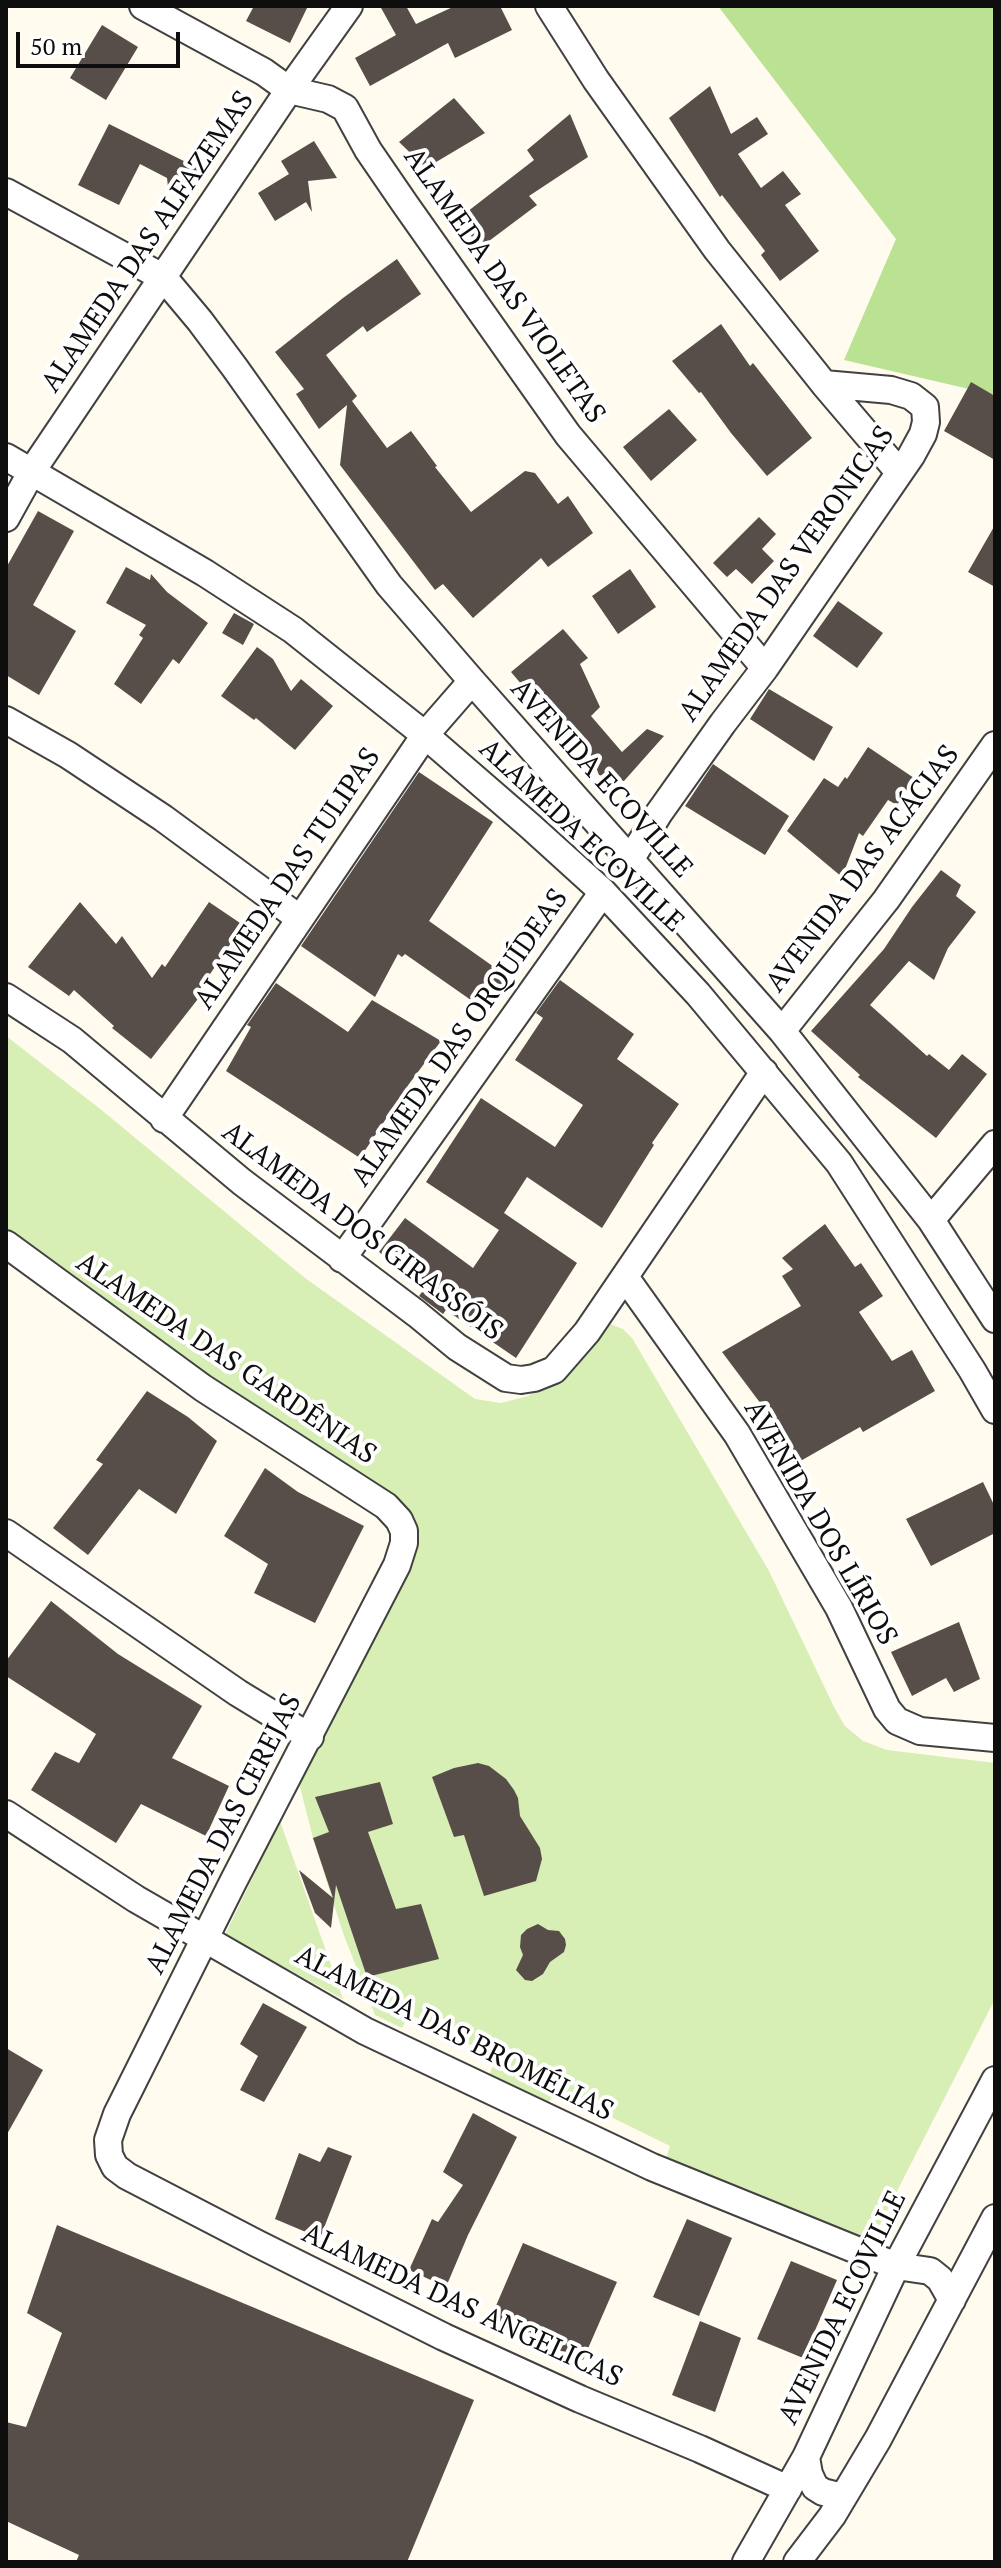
<!DOCTYPE html>
<meta charset="utf-8">
<style>
body{margin:0}
#map{position:relative;width:1001px;height:2568px;overflow:hidden;background:#fffbef;font-family:"PT Serif",serif}
canvas{display:block}
.frame{position:absolute;inset:0;border:8px solid #0e0e0e;pointer-events:none}
.scale{position:absolute;left:16px;top:32px;width:164px;height:36px;box-sizing:border-box;border:4px solid #0e0e0e;border-top:0;padding-left:10px;font-size:24px;line-height:28px;white-space:nowrap;color:#0e0e0e;-webkit-text-stroke:6px #fff;paint-order:stroke}
</style>
<div id="map">
<canvas width="1001" height="2568"></canvas>
<div class="frame"></div>
<div class="scale">50 m</div>
</div>
<script>
const ctx = document.querySelector('canvas').getContext('2d');
ctx.lineJoin = 'round';
function paint(path, color) { ctx.fillStyle = color; ctx.fill(path, 'evenodd'); }
const poly = rows => new Path2D(rows.map(r => 'M' + r).join(''));
function trace(path, color, width, dash) { ctx.strokeStyle = color; ctx.lineWidth = width; ctx.lineCap = dash ? 'butt' : 'round'; ctx.setLineDash(dash || []); ctx.stroke(path); }
function write(font, color, halo, rows, align = 'center') {
  ctx.font = font + ' "PT Serif",serif'; ctx.lineWidth = 8; ctx.setLineDash([]); ctx.textBaseline = 'middle'; ctx.strokeStyle = halo; ctx.fillStyle = color; for (const [text, x, y, turn = 0] of rows) {
    ctx.save(); ctx.translate(x, y); ctx.rotate((+turn || 0) * Math.PI / 180); ctx.textAlign = isNaN(turn) ? turn : align; if (halo) ctx.strokeText(text, 0, 0); ctx.fillText(text, 0, 0); ctx.restore();
  }
}
const green = poly([
 [6,1036,99,1108,305,1278,475,1399,501,1403,528,1396,540,1388,604,1327,610,1324,623,1329,632,1338,769,1571,834,1707,845,1726,863,1741,887,1750,995,1763,995,1999,868,2248,665,2162,670,2146,556,2090,548,2103,489,2076,496,2058,409,2014,402,2028,375,2015,343,1933,313,1838,299,1783,414,1541,296,1442,6,1237],
 [280,1821,343,1999,225,1935]
]);
const forest = poly([
 [718,6,995,6,995,395,844,360,896,239]
]);
const building = poly([
 [254,6,308,6,290,43,246,21],
 [380,6,406,6,416,24,455,6,500,6,512,30,455,58,448,43,370,86,355,58,396,35],
 [102,25,138,47,106,100,70,78],
 [710,86,731,134,757,117,768,134,738,154,761,188,783,171,801,194,785,205,819,251,780,281,761,255,765,251,722,195,720,197,669,118],
 [454,98,485,133,426,168,399,142],
 [570,114,588,157,529,196,537,205,477,250,463,215,534,160,527,150],
 [109,124,198,168,185,195,168,187,167,178,140,164,119,205,78,185],
 [314,141,337,178,308,181,312,212,306,202,275,221,258,193,289,174,281,161],
 [397,259,421,294,367,332,363,326,326,355,357,396,352,401,387,448,411,431,437,466,435,467,471,512,525,471,535,473,558,504,568,496,593,533,548,567,541,558,473,618,443,584,435,590,340,465,347,405,319,429,296,394,304,389,275,352,343,298],
 [721,324,750,366,753,363,812,438,767,476,731,433,701,392,699,393,672,361],
 [971,382,995,396,995,460,944,431],
 [669,409,697,440,651,481,623,447],
 [38,511,74,531,33,605,76,631,39,695,6,675,6,568],
 [759,517,776,534,762,549,774,561,752,584,736,569,727,577,713,563],
 [995,525,995,587,968,572],
 [126,567,150,580,151,574,167,592,208,623,179,664,173,659,141,704,114,684,143,638,139,635,146,625,106,603],
 [630,569,656,607,618,634,592,596],
 [838,601,883,633,857,668,813,636],
 [234,613,254,624,243,645,222,633],
 [563,629,588,658,580,664,600,707,591,716,622,752,647,729,664,736,624,781,599,775,592,757,572,734,567,738,511,672],
 [257,647,273,659,291,691,301,679,333,706,295,750,256,718,254,720,221,696],
 [769,689,833,727,814,761,750,719],
 [868,747,914,778,897,805,888,800,863,836,859,833,842,877,787,831,824,778,838,787,845,777,847,779],
 [713,764,789,816,765,855,685,806],
 [419,772,493,822,429,921,511,979,488,1012,405,954,402,957,398,954,375,997,301,946],
 [941,870,961,885,956,896,976,912,948,948,934,980,909,961,870,1005,927,1056,929,1054,949,1070,962,1054,987,1074,936,1138,858,1077,860,1075,811,1031,884,949,912,907],
 [80,902,116,944,122,936,152,978,162,964,165,967,209,902,243,925,198,992,201,995,151,1059,112,1028,114,1026,74,990,69,996,28,967],
 [560,980,634,1034,617,1059,679,1104,652,1143,654,1145,602,1228,527,1177,504,1213,577,1263,516,1358,446,1310,443,1314,419,1296,425,1288,379,1252,405,1218,473,1268,499,1230,426,1182,481,1098,555,1147,583,1105,515,1060,543,1018,536,1013],
 [276,983,348,1032,372,1000,441,1041,409,1084,360,1158,226,1071,251,1027,247,1025],
 [825,1224,855,1267,861,1263,883,1296,859,1312,892,1361,912,1350,935,1391,863,1432,860,1427,797,1463,762,1410,764,1408,722,1352,801,1306,782,1276,793,1269,782,1258],
 [147,1391,188,1417,217,1441,176,1514,139,1489,88,1555,53,1528,103,1464,96,1460],
 [265,1468,298,1492,364,1526,315,1623,254,1593,268,1564,224,1536],
 [983,1482,995,1507,995,1533,931,1566,906,1519],
 [51,1601,118,1654,202,1706,172,1758,229,1786,206,1836,141,1804,116,1843,31,1790,55,1752,79,1763,96,1734,6,1676,6,1661],
 [959,1622,980,1679,954,1692,946,1678,912,1696,891,1652],
 [478,1763,489,1766,506,1779,514,1790,518,1798,520,1816,540,1848,542,1859,536,1881,484,1896,464,1835,454,1837,432,1777,454,1768],
 [380,1782,393,1824,368,1832,396,1909,421,1904,439,1959,367,1977,336,1885,331,1928,315,1913,299,1870,333,1898,313,1838,329,1832,315,1797],
 [538,1924,548,1930,559,1931,565,1939,566,1945,564,1952,550,1962,543,1974,532,1981,525,1980,516,1970,523,1955,520,1947,521,1935,527,1929],
 [263,2003,307,2027,264,2102,240,2090,258,2056,240,2044],
 [6,2048,43,2070,6,2136],
 [473,2113,517,2137,468,2235,446,2287,409,2270,432,2219,438,2222,463,2185,443,2172],
 [328,2147,352,2156,320,2238,275,2219,299,2153,320,2162],
 [687,2219,732,2238,699,2316,653,2297],
 [57,2225,474,2400,407,2562,76,2562,79,2555,6,2521,6,2422,26,2427,62,2333,27,2313],
 [523,2243,617,2282,583,2360,489,2322],
 [791,2261,837,2280,803,2358,757,2339],
 [700,2321,741,2338,715,2412,672,2395]
]);
const street = poly([
 [143,6,264,72,289,90,328,99,345,108,368,150,405,204,568,435,765,668],
 [549,6,596,80,717,250,824,384,899,472],
 [6,192,164,278,200,321,235,368,389,585,472,681,782,1031,931,1220,995,1319],
 [6,457,205,573,293,630,425,735,530,826,603,892,698,994,839,1163,972,1370,995,1410],
 [6,518,32,471,289,90,349,6],
 [6,720,68,755,163,818,299,918],
 [630,860,659,813,723,723,765,668,911,456,923,434,926,422,925,407,911,396,891,390,824,384],
 [6,997,72,1040,242,1182,417,1314,457,1347,506,1378,521,1380,534,1378,554,1370,587,1332,764,1072],
 [782,1031,886,900,995,745],
 [164,1119,425,735,472,681],
 [931,1220,995,1144],
 [6,1244,203,1388,386,1506,399,1520,404,1531,404,1543,397,1565,233,1882,117,2114,108,2140,109,2155,115,2167,127,2176,258,2244,444,2337,580,2399,700,2449,788,2489],
 [342,1259,603,892],
 [625,1277,737,1434,839,1608,887,1709,897,1721,920,1731,995,1738],
 [6,1533,238,1693,310,1737],
 [6,1814,136,1899,365,2031,652,2167,896,2266,930,2271,940,2279,952,2300],
 [806,2457,809,2474,815,2487,823,2492,843,2497],
 [746,2562,806,2457,896,2266,995,2080],
 [797,2562,832,2516,878,2439,995,2218]
]);
const streetNames = [
 ["ALAMEDA DAS ALFAZEMAS",148,242,-56],
 ["ALAMEDA DAS VIOLETAS",504,286,55],
 ["ALAMEDA DAS VERONICAS",787,574,-55],
 ["AVENIDA ECOVILLE",601,779,48],
 ["ALAMEDA ECOVILLE",581,836,43],
 ["AVENIDA DAS ACÁCIAS",863,869,-53],
 ["ALAMEDA DAS TULIPAS",288,879,-56],
 ["ALAMEDA DAS ORQUÍDEAS",460,1038,-55],
 ["ALAMEDA DOS GIRASSÓIS",362,1232,37],
 ["ALAMEDA DAS GARDÊNIAS",226,1359,34],
 ["AVENIDA DOS LÍRIOS",820,1523,60],
 ["ALAMEDA DAS CEREJAS",224,1834,-63],
 ["ALAMEDA DAS BROMÉLIAS",454,2034,27],
 ["ALAMEDA DAS ANGELICAS",462,2306,25],
 ["AVENIDA ECOVILLE",843,2308,-64]
];
paint(green, '#d7eeb4');
paint(forest, '#bbe192');
paint(building, '#584e49');
trace(street, '#414141', 30);
trace(street, '#fff', 26);
write('28px', '#0e0e0e', '#fff', streetNames);
</script>
